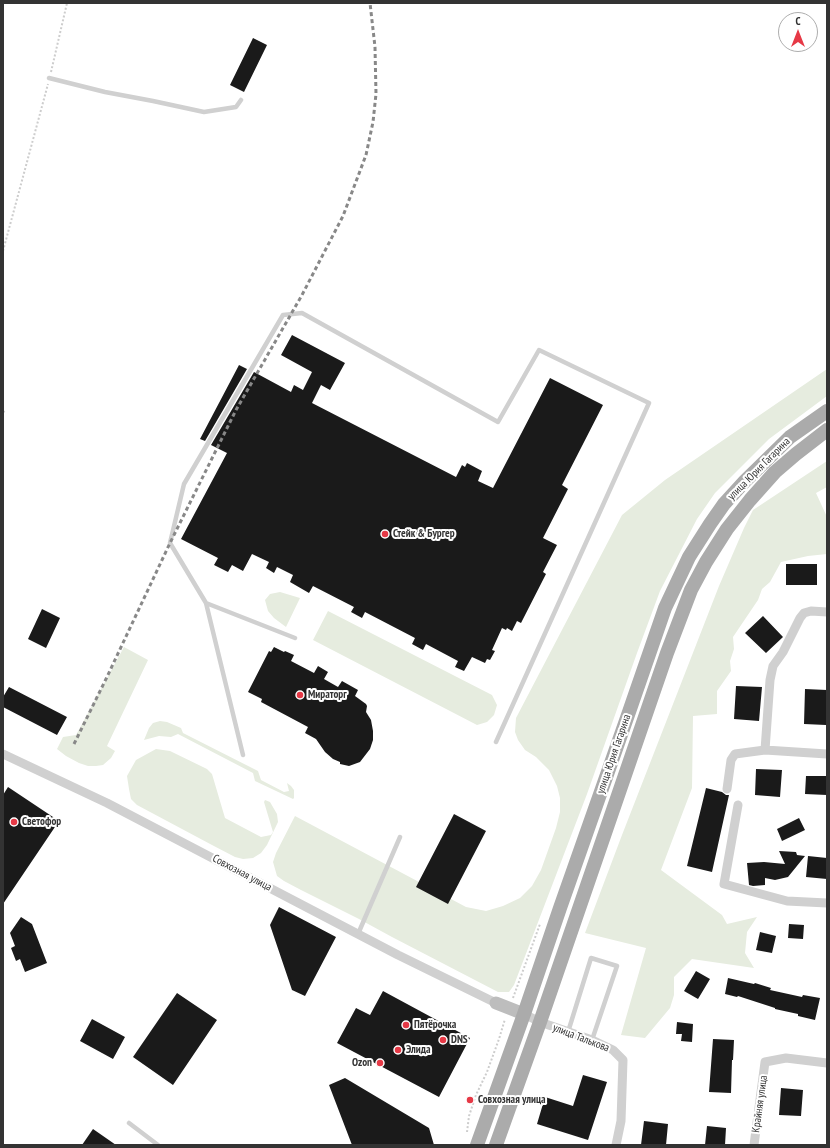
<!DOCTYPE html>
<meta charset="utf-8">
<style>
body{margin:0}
#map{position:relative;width:830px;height:1148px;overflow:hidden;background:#fff;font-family:"PT Sans Narrow",sans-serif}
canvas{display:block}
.frame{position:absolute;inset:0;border:4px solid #333;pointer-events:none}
.north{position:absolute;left:778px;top:12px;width:40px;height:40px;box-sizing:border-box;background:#fff;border:1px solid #adadad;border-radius:50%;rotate:0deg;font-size:11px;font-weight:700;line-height:16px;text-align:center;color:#333}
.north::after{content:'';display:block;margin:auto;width:14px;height:18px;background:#e63946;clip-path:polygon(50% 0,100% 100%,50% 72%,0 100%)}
</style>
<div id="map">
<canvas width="830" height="1148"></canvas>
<div class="frame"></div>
<div class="north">С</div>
</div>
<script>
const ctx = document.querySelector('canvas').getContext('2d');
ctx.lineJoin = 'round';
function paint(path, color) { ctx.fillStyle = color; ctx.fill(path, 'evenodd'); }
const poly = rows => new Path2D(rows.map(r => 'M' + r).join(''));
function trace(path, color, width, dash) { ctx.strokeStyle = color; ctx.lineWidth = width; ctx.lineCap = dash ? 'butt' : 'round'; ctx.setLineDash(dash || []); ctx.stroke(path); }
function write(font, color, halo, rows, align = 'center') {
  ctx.font = font + ' "PT Sans Narrow",sans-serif'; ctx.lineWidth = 4; ctx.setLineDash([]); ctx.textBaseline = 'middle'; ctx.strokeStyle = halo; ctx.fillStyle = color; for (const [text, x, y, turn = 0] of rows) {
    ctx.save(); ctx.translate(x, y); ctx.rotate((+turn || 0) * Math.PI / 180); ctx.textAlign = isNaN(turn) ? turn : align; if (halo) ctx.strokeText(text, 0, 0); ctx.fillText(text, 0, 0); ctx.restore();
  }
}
const green = poly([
 [827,369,827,396,769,439,715,493,697,519,660,591,637,653,587,794,514,985,509,992,498,992,392,937,359,919,301,890,284,881,277,876,273,862,276,853,295,816,466,907,486,911,503,906,520,898,532,886,541,870,556,828,560,812,560,798,557,786,549,770,536,757,525,750,518,740,515,732,516,718,622,515,665,480],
 [827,461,827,487,816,493,827,517,827,554,808,556,781,562,770,582,762,589,758,600,733,637,734,649,730,661,731,671,717,691,717,714,693,716,692,788,661,870,722,915,727,924,757,917,747,932,745,953,754,968,692,959,674,977,674,995,670,1008,645,1038,621,1035,646,948,585,933,622,835,719,586,744,528,753,510],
 [280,592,300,598,286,627,274,618,268,611,265,600,270,594],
 [328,611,492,695,497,705,494,715,487,722,477,725,313,640],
 [124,647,148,660,107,746,115,751,111,758,103,765,96,766,88,766,79,763,66,756,57,749,63,737,76,735],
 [160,721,167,722,181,728,183,733,258,771,261,780,284,792,289,791,287,783,291,786,294,790,294,798,293,799,255,781,253,773,178,734,171,737,159,736,144,740,149,728,153,723],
 [156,749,170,751,207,769,212,774,225,818,261,837,271,835,273,832,264,802,265,800,270,802,277,814,278,822,267,845,261,853,253,858,243,859,235,857,212,845,137,805,131,799,129,789,127,776,136,760]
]);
const building = poly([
 [253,38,267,45,244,92,230,85],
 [292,335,345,363,330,390,321,385,312,403,456,477,462,465,465,467,467,463,482,471,478,481,493,488,550,378,603,405,562,485,568,489,543,538,557,545,543,572,546,574,521,623,517,621,512,631,507,628,506,630,502,628,492,650,495,651,490,660,487,659,485,663,472,657,464,671,455,667,458,661,426,644,423,650,412,644,415,638,365,612,362,618,351,612,354,607,313,586,309,593,290,582,293,575,277,567,274,573,266,568,269,562,252,554,243,571,232,565,228,572,214,565,218,558,181,539,227,453,211,445,254,372,291,392,294,385,303,390,312,372,281,355],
 [239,365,247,369,205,441,200,439],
 [786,564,817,564,817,585,786,585],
 [42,609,60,618,46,648,28,639],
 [763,616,783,637,766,653,745,633],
 [274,647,284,652,285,651,294,655,291,661,314,673,318,666,328,672,324,679,338,687,342,681,358,690,355,696,366,704,367,706,366,712,371,720,373,731,373,740,370,749,360,762,349,766,340,764,340,762,333,759,325,752,316,739,305,733,308,727,261,702,262,699,248,692,269,651,271,652],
 [736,686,762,687,759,721,734,719],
 [9,687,67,717,57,735,3,707,3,697],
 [805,689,827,690,826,725,804,724],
 [756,769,782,770,780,797,755,795],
 [806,776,827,776,827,795,805,794],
 [8,787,59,821,3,904,3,795],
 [706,788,722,792,726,795,729,795,712,872,687,866],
 [454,814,486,831,448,904,416,887],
 [799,818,805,830,782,841,777,829],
 [779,851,796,852,797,855,805,856,788,877,775,880,765,878,765,885,753,886,749,885,747,863,764,862,785,864],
 [808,856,827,858,827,879,806,877],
 [279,907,336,937,305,996,292,990,270,925],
 [21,917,32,924,47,963,25,972,20,959,16,961,11,948,15,946,10,933],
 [789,924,804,925,803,939,788,938],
 [760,932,776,936,772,953,756,950],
 [696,971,710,979,698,999,684,991],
 [728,978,754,984,755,983,771,988,770,990,802,997,803,995,820,998,815,1020,798,1016,798,1014,775,1009,775,1008,738,996,737,997,725,994],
 [383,991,470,1038,439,1097,337,1043,356,1008,370,1015],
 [177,993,217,1020,173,1085,133,1057],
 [92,1019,125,1037,113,1059,80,1041],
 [677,1022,693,1024,692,1042,681,1041,682,1034,676,1034],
 [713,1039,734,1040,733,1060,732,1060,731,1093,709,1092],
 [583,1075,607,1082,588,1140,537,1124,545,1097,573,1106],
 [345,1078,429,1128,434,1145,352,1145,329,1085],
 [781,1088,803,1090,801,1116,779,1115],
 [644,1121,668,1124,666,1145,641,1145],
 [707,1126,726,1128,725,1145,705,1145],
 [93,1129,116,1145,82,1145]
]);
const path = poly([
 [51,72,67,3],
 [3,251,48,84],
 [3,411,6,413],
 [513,998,540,924],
 [467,1132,469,1116,476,1095,487,1072,499,1039,505,1019]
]);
const lane = poly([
 [49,78,105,92,153,101,204,112,236,107,241,100],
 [206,603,170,543,184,484,283,315,302,313,498,422,539,350,649,403,496,742],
 [243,755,206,603,295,638],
 [358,934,400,837],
 [568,1032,591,958,617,966,592,1040],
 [129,1123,158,1145]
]);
const street = poly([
 [765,750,770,680,773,666,783,652,800,618,804,613,811,611,827,612],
 [3,754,107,803,398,955,496,1003],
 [727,789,731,760,735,754,765,750,827,754],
 [738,805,724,884,787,901,827,903],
 [524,1014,540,1022,592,1040,613,1050,623,1060,621,1121,616,1145],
 [754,1145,765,1062,786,1058,827,1063]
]);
const secondary = poly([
 [496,1003,524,1014]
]);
const primary = poly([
 [477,1145,524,1014,560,908,629,712,665,608,689,557,710,524,724,504,745,481,790,437,827,411],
 [496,1145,540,1022,667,653,691,590,706,562,727,529,750,500,775,472,796,454,827,430]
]);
const rail = poly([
 [74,744,106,679,170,543,236,410,302,295,343,216,366,155,373,122,376,94,375,47,370,3]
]);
const markers = [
 [385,534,4,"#e63946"],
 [300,695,4,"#e63946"],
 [14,822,4,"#e63946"],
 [406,1025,4,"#e63946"],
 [443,1040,4,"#e63946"],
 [398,1050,4,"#e63946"],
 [380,1063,4,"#e63946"],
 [470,1100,4,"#e63946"]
];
const streetNames = [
 ["улица Юрия Гагарина",759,469,-45],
 ["улица Юрия Гагарина",614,754,-71],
 ["Совхозная улица",242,873,28],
 ["улица Талькова",581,1038,21],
 ["Крайняя улица",760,1104,-82]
];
const poiNames = [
 ["Стейк & Бургер",393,534],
 ["Мираторг",308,695],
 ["Светофор",22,822],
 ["Пятёрочка",414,1025],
 ["DNS",451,1040],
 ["Элида",406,1050],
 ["Ozon",372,1063,"right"],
 ["Совхозная улица",478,1100]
];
paint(green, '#e6ecdf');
paint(building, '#1a1a1a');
trace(path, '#cdcdcd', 2, [2, 2]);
trace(lane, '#d0d0d0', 4.5);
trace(street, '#d0d0d0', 9);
trace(secondary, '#bdbdbd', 13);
trace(primary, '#ababab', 14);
trace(rail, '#888', 3, [4, 3]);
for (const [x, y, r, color] of markers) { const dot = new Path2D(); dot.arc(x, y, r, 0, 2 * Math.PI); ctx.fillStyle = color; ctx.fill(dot); trace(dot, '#fff', 1.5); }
write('11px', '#333', '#fff', streetNames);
write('bold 11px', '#333', '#fff', poiNames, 'left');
</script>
